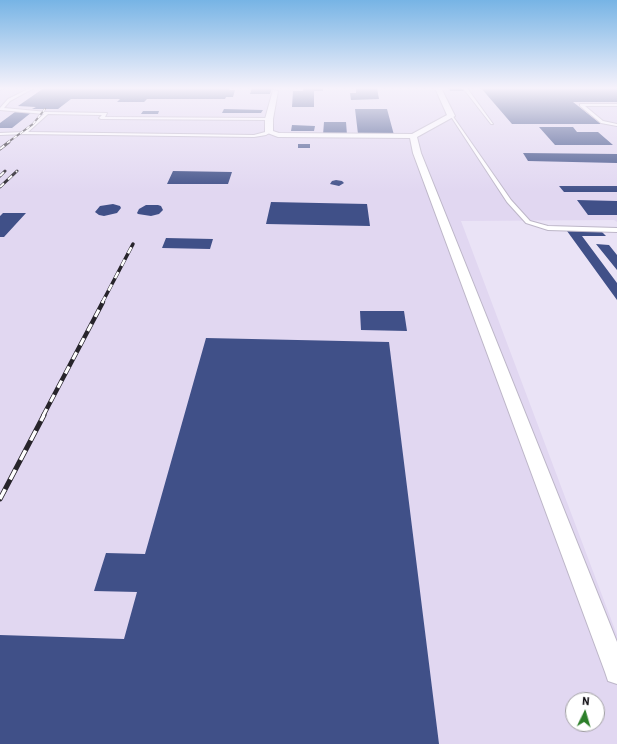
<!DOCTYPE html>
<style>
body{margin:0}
#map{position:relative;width:617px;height:744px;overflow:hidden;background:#eae3f6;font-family:Barlow,sans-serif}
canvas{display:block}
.north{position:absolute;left:565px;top:692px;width:40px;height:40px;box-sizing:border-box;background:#fff;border:1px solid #9f9ea1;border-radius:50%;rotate:5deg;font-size:11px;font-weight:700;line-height:16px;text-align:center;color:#0f0d13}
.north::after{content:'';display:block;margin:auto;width:14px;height:18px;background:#2c7e29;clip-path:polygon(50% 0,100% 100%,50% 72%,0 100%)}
</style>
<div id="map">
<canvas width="617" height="744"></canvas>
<div class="north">N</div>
</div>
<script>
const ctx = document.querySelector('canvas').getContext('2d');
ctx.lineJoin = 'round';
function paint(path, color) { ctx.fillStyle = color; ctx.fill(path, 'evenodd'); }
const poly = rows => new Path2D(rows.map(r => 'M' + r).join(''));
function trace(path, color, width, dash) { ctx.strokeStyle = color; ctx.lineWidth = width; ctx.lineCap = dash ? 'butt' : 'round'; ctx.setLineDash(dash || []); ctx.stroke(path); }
const built = poly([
 [0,88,617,88,617,222,614,220,461,221,617,635,617,744,0,744],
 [573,700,597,700,597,724,573,724]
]);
const building = poly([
 [44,88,230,88,229,90,235,90,233,97,226,97,225,99,147,99,144,102,117,102,120,99,71,99,58,109,32,109,36,107,18,106],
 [252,88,272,88,270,94,250,94],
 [303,88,323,88,323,91,314,91,314,107,292,107,293,91,303,91],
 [356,88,377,88,379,99,351,100,350,93,356,93],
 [449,88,462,88,464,91,450,91],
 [481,88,617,88,617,102,573,102,601,124,512,124],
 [224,109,263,110,261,113,222,113],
 [355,109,387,109,394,135,358,134],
 [143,111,159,111,158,114,141,114],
 [15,112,32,112,12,128,0,128,0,123],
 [324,122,346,122,347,135,323,135],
 [292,125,315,126,314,131,291,131],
 [539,127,573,127,577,132,598,132,613,145,555,145],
 [298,144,310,144,310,148,298,148],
 [523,153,617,154,617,163,528,161],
 [173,171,232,172,228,184,167,184],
 [336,180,342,181,344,183,339,186,330,184,332,181],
 [559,186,617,186,617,192,564,192],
 [577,200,617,201,617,215,588,215],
 [271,202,367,204,370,226,266,224],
 [113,204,120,206,121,208,117,213,104,216,99,215,95,212,100,206],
 [146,205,158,205,161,206,163,210,159,214,151,216,138,214,137,213,139,209],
 [3,213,26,213,4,237,0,237,0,216],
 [567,231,602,232,606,236,582,236,617,283,617,300],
 [166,238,213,239,210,249,162,248],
 [596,244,609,245,617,255,617,270],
 [360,311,404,311,407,331,361,330],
 [206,338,389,342,439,744,0,744,0,635,124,639,137,592,94,591,106,553,145,554]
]);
const service = poly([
 [0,88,5,88,0,90,0,88],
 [30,88,34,88,10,101,4,108,47,112,107,113,105,117,269,118,271,119,269,120,101,119,99,118,102,115,48,114,28,132,254,135,269,131,271,132,266,135,254,137,24,134,0,135,0,133,23,132,44,114,0,110,0,108,8,99,30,88],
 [463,88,467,88,493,124,491,124,463,88],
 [580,104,617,104,617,106,585,106,603,121,617,124,617,126,601,123,580,106,580,104],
 [450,115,452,115,511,200,530,221,548,226,617,228,617,232,548,230,526,223,507,202,450,115]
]);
const minor = poly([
 [435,88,441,88,455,116,417,137,421,153,617,642,617,684,608,681,605,672,413,153,410,138,278,137,265,132,265,119,273,90,278,91,273,119,273,131,279,133,412,134,447,115,435,88]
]);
const railFar4 = poly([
 [7,143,33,124,45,109]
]);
const railFar3 = poly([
 [0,149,9,142],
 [0,176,5,171],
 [0,187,17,171]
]);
const railFar2 = poly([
 [102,303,133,244]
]);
const railFar1 = poly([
 [43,416,103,302]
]);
const rail = poly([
 [0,499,44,415]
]);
paint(built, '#e1d7f1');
paint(building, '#405088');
trace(service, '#bdb6c8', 2);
trace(minor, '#bdb6c8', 2);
paint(service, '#fff');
paint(minor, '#fff');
trace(railFar4, '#27242b', 2);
trace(railFar3, '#27242b', 3);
trace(railFar2, '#27242b', 3.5);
trace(railFar1, '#27242b', 4.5);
trace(rail, '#27242b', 5);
trace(railFar4, '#fff', 1.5, [4]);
trace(railFar3, '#fff', 2, [5.5]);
trace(railFar2, '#fff', 2.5, [7]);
trace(railFar1, '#fff', 3, [8]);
trace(rail, '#fff', 3.5, [11]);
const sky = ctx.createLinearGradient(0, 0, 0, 192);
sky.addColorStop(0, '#77b4e5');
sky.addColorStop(0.46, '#f6f2fb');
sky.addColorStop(1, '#f6f2fb00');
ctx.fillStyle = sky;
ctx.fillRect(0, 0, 617, 192);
</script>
